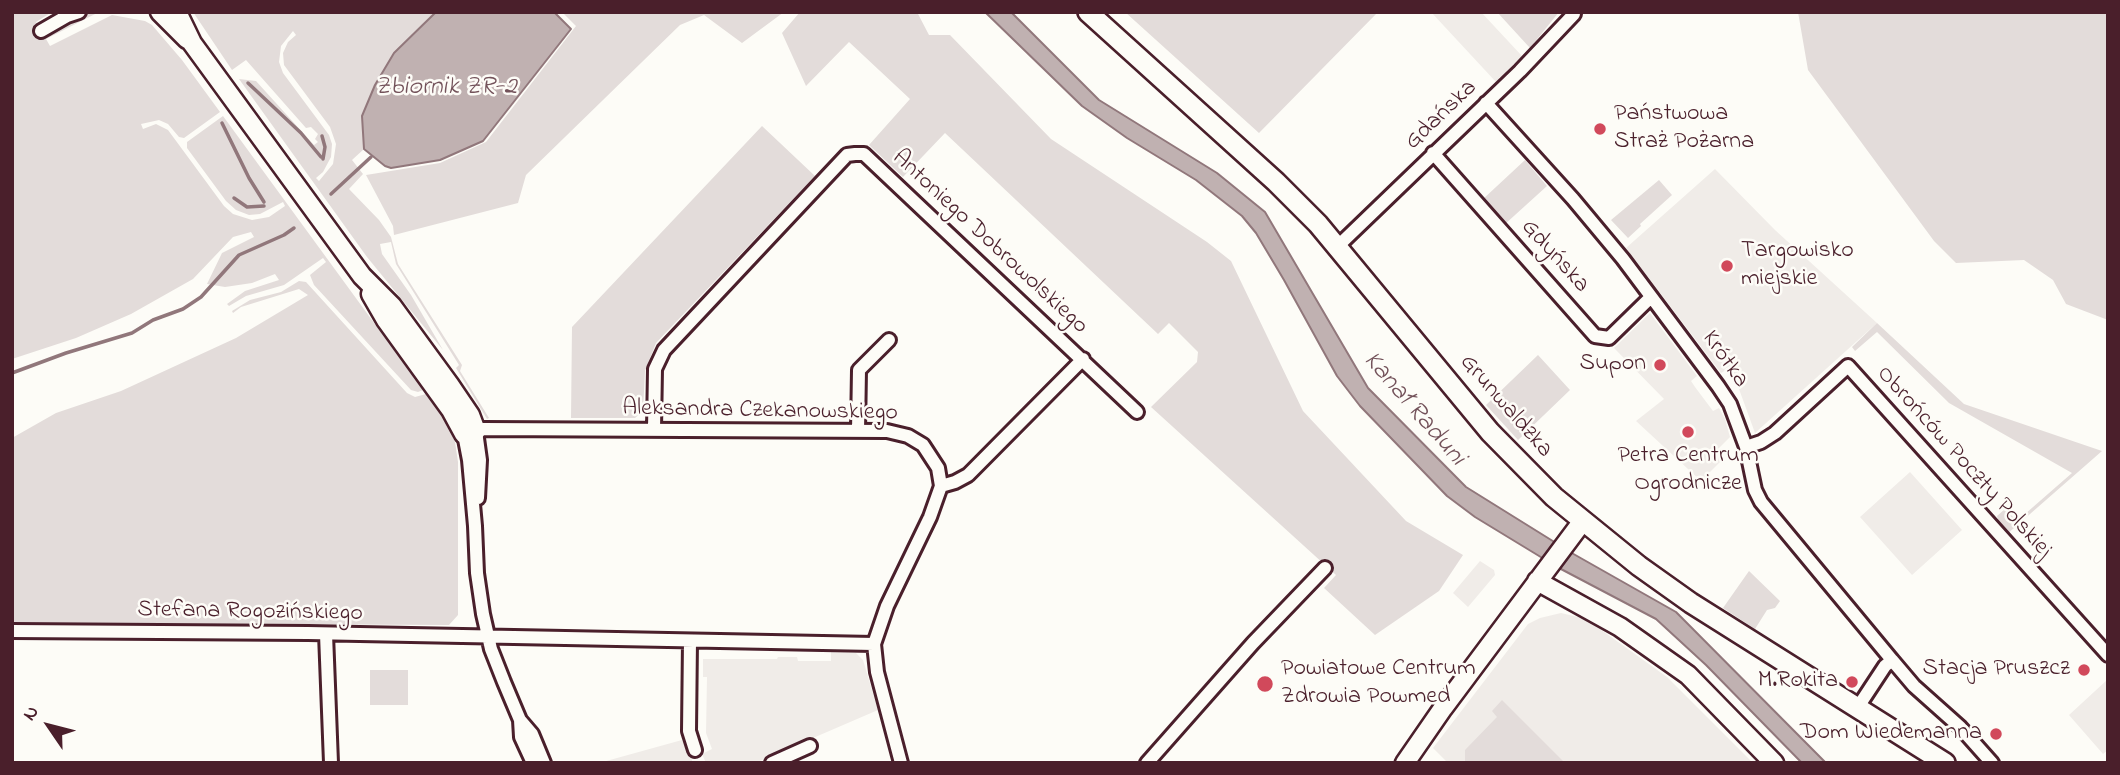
<!DOCTYPE html>
<meta charset="utf-8">
<style>
body{margin:0}
#map{position:relative;width:2120px;height:775px;overflow:hidden;background:#fdfcf7;font-family:"Indie Flower",sans-serif}
canvas{display:block}
.frame{position:absolute;inset:0;border:14px solid #4a1f2b;pointer-events:none}
.north{position:absolute;left:14px;top:691px;width:70px;height:70px;-webkit-text-stroke:5px #fdfcf7;paint-order:stroke;rotate:305deg;font-size:19px;font-weight:700;line-height:28px;text-align:center;color:#4a1f2b}
.north::after{content:'';display:block;margin:auto;width:24px;height:32px;background:#4a1f2b;clip-path:polygon(50% 0,100% 100%,50% 72%,0 100%)}
</style>
<div id="map">
<canvas width="2120" height="775"></canvas>
<div class="frame"></div>
<div class="north">N</div>
</div>
<script>
const ctx = document.querySelector('canvas').getContext('2d');
ctx.lineJoin = 'round';
function paint(path, color) { ctx.fillStyle = color; ctx.fill(path, 'evenodd'); }
const poly = rows => new Path2D(rows.map(r => 'M' + r).join(''));
function trace(path, color, width, dash) { ctx.strokeStyle = color; ctx.lineWidth = width; ctx.lineCap = dash ? 'butt' : 'round'; ctx.setLineDash(dash || []); ctx.stroke(path); }
function write(font, color, halo, rows, align = 'center') {
  ctx.font = font + ' "Indie Flower",sans-serif'; ctx.lineWidth = 5; ctx.setLineDash([]); ctx.textBaseline = 'middle'; ctx.strokeStyle = halo; ctx.fillStyle = color; for (const [text, x, y, turn = 0] of rows) {
    ctx.save(); ctx.translate(x, y); ctx.rotate((+turn || 0) * Math.PI / 180); ctx.textAlign = isNaN(turn) ? turn : align; if (halo) ctx.strokeText(text, 0, 0); ctx.fillText(text, 0, 0); ctx.restore();
  }
}
const built = poly([
 [1431,12,1481,12,1522,56,1496,82],
 [1715,169,1775,230,1877,323,1755,433,1731,367,1721,373,1626,248],
 [1650,313,1697,376,1691,381,1695,387,1713,411,1719,408,1725,419,1730,437,1715,452,1723,459,1701,481,1636,421,1664,399,1614,348],
 [1910,472,1962,530,1912,575,1860,517],
 [1480,561,1494,570,1495,575,1468,607,1453,593],
 [1561,613,1586,619,1667,677,1753,763,1448,763,1433,748,1528,624,1540,618],
 [831,652,856,653,863,660,878,710,755,763,706,763,702,754,712,749,706,733,707,677,703,677,703,659,777,659,778,657,797,657,798,661,831,661],
 [2107,680,2108,750,2103,754,2069,715],
 [682,740,685,743,693,763,599,763]
]);
const green = poly([
 [12,12,52,12,36,22,44,36,91,12,99,12,46,39,50,46,112,15,145,21,152,25,182,60,220,112,184,138,179,137,168,124,159,120,141,124,143,129,156,124,168,130,224,206,233,214,252,220,269,217,285,206,283,202,260,214,249,215,236,210,226,201,187,148,187,142,223,116,423,390,418,392,411,390,314,285,310,275,326,262,323,258,284,285,246,296,229,306,227,304,245,291,279,280,275,274,252,283,225,287,207,284,222,253,254,237,251,232,233,237,193,279,131,314,76,338,12,359],
 [193,12,435,12,394,53,362,116,364,149,352,160,363,174,349,189,379,220,391,237,398,264,462,365,460,371,489,418,487,419,456,368,459,365,396,264,391,242,380,244,382,254,411,295,443,350,367,257,239,79,256,81,314,145,318,142,315,139,318,134,311,127,306,128,246,60,232,70],
 [293,31,296,35,288,42,283,53,284,65,330,127,336,144,333,164,319,181,316,178,323,172,331,157,332,144,329,135,283,73,279,62,281,46],
 [562,12,784,12,742,43,704,15,680,25,526,175,518,203,394,235,393,226,366,175,440,163,486,142,576,26],
 [800,12,917,12,929,35,950,35,1051,139,1207,242,1231,261,1303,411,1406,521,1463,555,1439,591,1375,635,1324,588,1336,575,1151,407,1197,362,1198,352,1169,323,1158,334,945,133,903,177,869,145,910,99,849,42,806,86,782,33],
 [1125,12,1378,12,1259,133],
 [1497,12,1559,12,1530,48],
 [1798,12,2108,12,2108,320,2066,304,2053,280,2024,260,1956,263,1934,241,1808,70],
 [762,126,815,176,656,343,645,371,643,411,635,418,571,418,572,327],
 [1525,160,1547,186,1504,225,1482,200],
 [1659,180,1672,195,1640,224,1641,226,1628,238,1611,220],
 [299,281,306,282,407,393,415,397,426,394,449,426,455,442,458,462,458,615,449,625,12,623,12,438,56,413,121,391,236,338,308,295,299,289,241,307,233,313,232,311,250,300,281,292],
 [1877,323,1964,404,2102,451,2006,535,1997,525,1999,523,1997,516,2005,509,2017,521,2072,473,1949,403,1877,332,1855,351,1852,347],
 [1538,355,1570,390,1518,440,1486,405],
 [1749,571,1780,601,1775,608,1767,610,1755,629,1723,608],
 [370,670,408,670,408,705,370,705],
 [1502,700,1565,763,1465,761,1465,750,1497,717,1492,711]
]);
const water = poly([
 [436,12,554,12,571,29,483,141,440,160,391,168,385,166,364,149,362,116,375,85,394,53,436,12],
 [985,12,1011,12,1099,100,1217,173,1265,212,1368,388,1466,487,1556,543,1544,559,1475,517,1447,496,1360,406,1337,376,1284,280,1256,233,1242,216,1196,180,1127,138,1082,106,985,12],
 [1570,552,1676,612,1826,763,1802,763,1706,665,1656,619,1559,568,1570,552]
]);
const stream = poly([
 [248,83,301,133,321,157],
 [222,123,249,178,264,202],
 [322,136,325,147,323,159],
 [331,194,371,157],
 [234,198,247,207,264,206],
 [12,373,66,353,132,333,153,320,183,309,201,297,239,255,284,235,294,228]
]);
const street = poly([
 [41,31,67,16,79,12],
 [1486,103,1573,199,1623,259,1718,386,1730,404,1746,447,1755,490,1761,502,1892,660,1885,666,1858,707],
 [1433,153,1595,336,1609,338,1651,297],
 [1338,246,1520,71,1574,14],
 [654,429,655,369,664,350,847,155,855,154,864,154,1137,412],
 [476,431,480,460,478,498],
 [858,431,859,370,889,340],
 [1746,447,1761,442,1775,433,1848,366,2108,655],
 [941,486,955,482,968,475,1083,359],
 [12,631,308,633,874,644],
 [326,634,331,763],
 [690,641,689,731,695,750],
 [1892,660,1914,686,1960,727,1992,763],
 [520,720,521,737,533,763],
 [544,763,532,734,520,720,504,682,491,649,483,614,477,573,475,526,469,460,464,434,483,429,887,431,908,436,923,445,938,468,941,486,930,517,887,606,874,644,877,672,901,763],
 [772,763,810,746],
 [1147,763,1253,643,1325,568]
]);
const secondary = poly([
 [160,12,187,39],
 [177,12,192,43,362,276,392,306,449,384,470,415,476,431],
 [371,294,386,320,451,410,464,434],
 [1537,581,1620,627,1688,675,1774,763],
 [1405,763,1443,708,1582,522]
]);
const primary = poly([
 [1088,12,1276,182,1318,224,1490,432,1554,497,1639,566,1691,603,1945,763]
]);
const markers = [
 [1600,129,7,"#d1495b"],
 [1727,266,7,"#d1495b"],
 [1660,365,7,"#d1495b"],
 [1688,432,7,"#d1495b"],
 [2084,670,7,"#d1495b"],
 [1852,682,7,"#d1495b"],
 [1265,684,9,"#d1495b"],
 [1996,734,7,"#d1495b"]
];
const poiNames = [
 ["Państwowa",1614,115,"left"],
 ["Straż Pożarna",1614,143,"left"],
 ["Targowisko",1741,252,"left"],
 ["miejskie",1741,280,"left"],
 ["Supon",1646,365],
 ["Petra Centrum",1688,457,"center"],
 ["Ogrodnicze",1688,485,"center"],
 ["Powiatowe Centrum",1281,670,"left"],
 ["Zdrowia Powmed",1281,698,"left"],
 ["Stacja Pruszcz",2070,670],
 ["M.Rokita",1838,682],
 ["Dom Wiedemanna",1982,734]
];
const streetNames = [
 ["Gdańska",1442,116,-44],
 ["Antoniego Dobrowolskiego",989,243,43],
 ["Gdyńska",1554,257,48],
 ["Krótka",1724,360,55],
 ["Grunwaldzka",1505,407,49],
 ["Aleksandra Czekanowskiego",760,412,1],
 ["Obrońców Poczty Polskiej",1963,463,48],
 ["Stefana Rogozińskiego",250,613,1]
];
const waterNames = [
 ["Zbiornik ZR-2",446,89],
 ["Kanał Raduni",1413,410,49]
];
paint(built, '#f0ece8');
paint(green, '#e3dcda');
paint(water, '#c0b1b1');
trace(water, '#91777b', 2);
trace(stream, '#91777b', 3.5);
trace(street, '#4a1f2b', 18);
trace(secondary, '#4a1f2b', 23);
trace(primary, '#4a1f2b', 24);
trace(street, '#fdfcf7', 12);
trace(secondary, '#fdfcf7', 18);
trace(primary, '#fdfcf7', 19);
for (const [x, y, r, color] of markers) { const dot = new Path2D(); dot.arc(x, y, r, 0, 2 * Math.PI); ctx.fillStyle = color; ctx.fill(dot); trace(dot, '#fdfcf7', 2.5); }
write('24px', '#4a1f2b', '#fdfcf7', poiNames, 'right');
write('24px', '#4a1f2b', '#fdfcf7', streetNames);
write('italic 26px', '#73525a', '#fdfcf7', waterNames);
</script>
